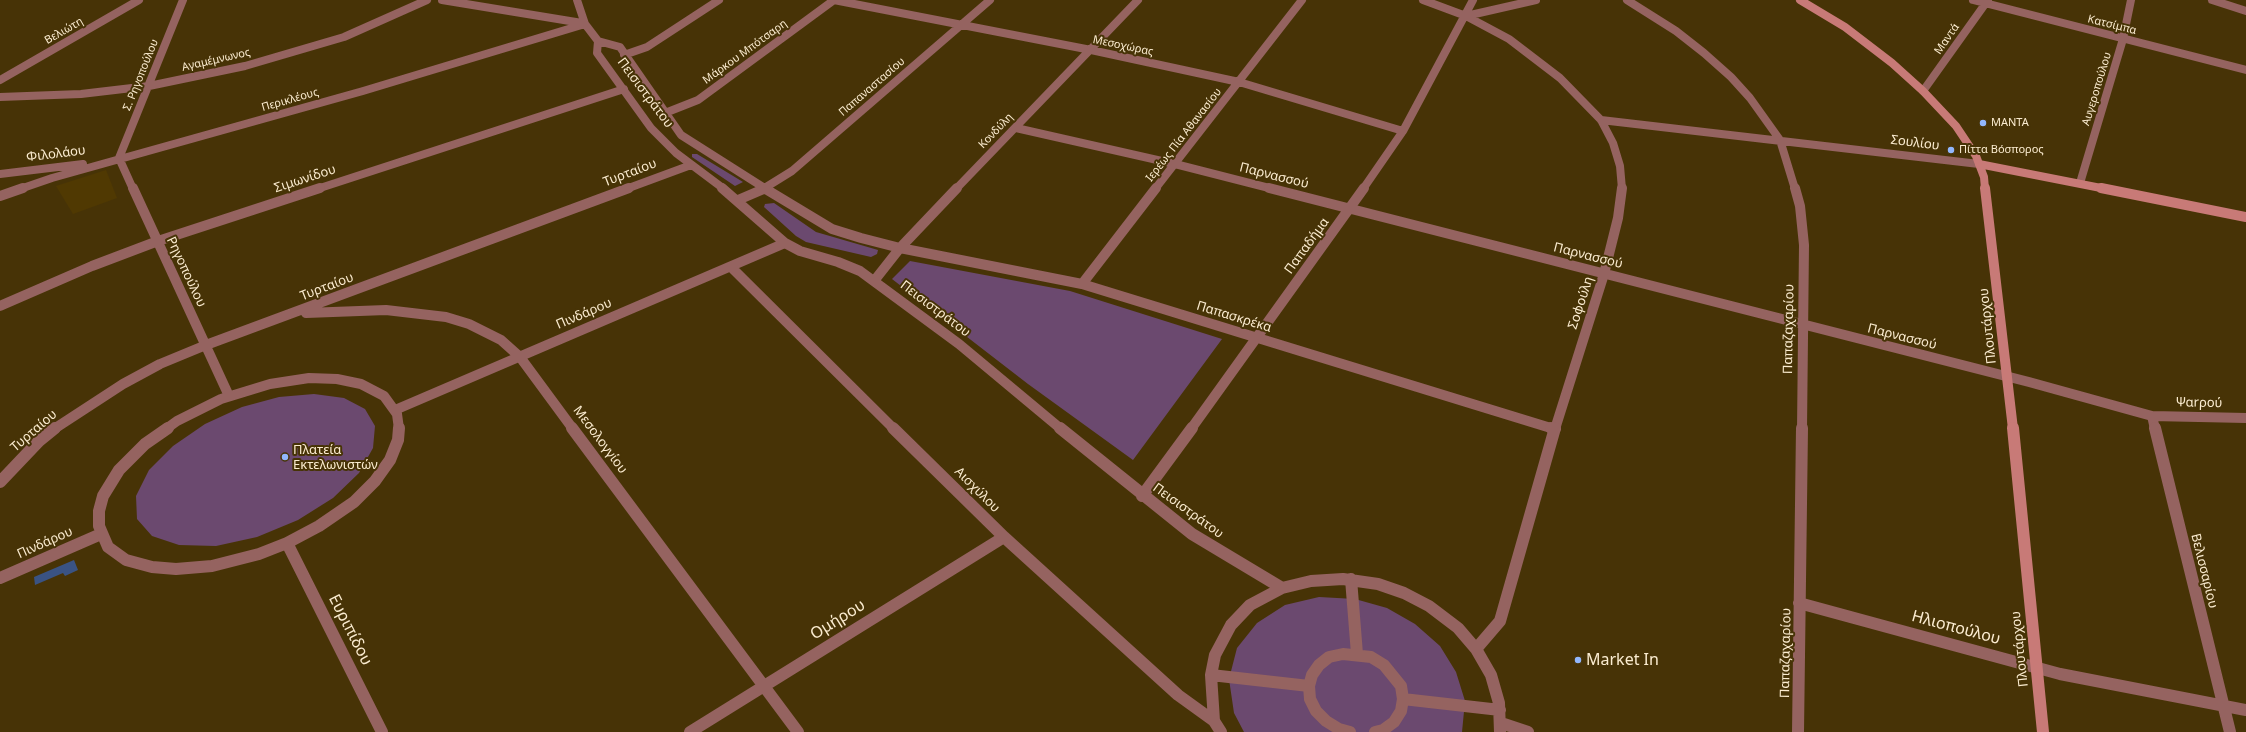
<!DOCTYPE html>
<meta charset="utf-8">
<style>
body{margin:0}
canvas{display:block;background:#473306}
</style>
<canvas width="2246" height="732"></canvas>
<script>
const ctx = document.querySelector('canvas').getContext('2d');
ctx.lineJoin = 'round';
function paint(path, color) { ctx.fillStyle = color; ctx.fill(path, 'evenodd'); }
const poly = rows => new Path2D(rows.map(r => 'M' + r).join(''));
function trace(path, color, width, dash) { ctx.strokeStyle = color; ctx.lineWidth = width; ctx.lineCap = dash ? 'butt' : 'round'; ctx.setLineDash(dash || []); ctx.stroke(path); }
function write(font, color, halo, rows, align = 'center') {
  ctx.font = font + ' "Noto Sans",sans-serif'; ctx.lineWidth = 4; ctx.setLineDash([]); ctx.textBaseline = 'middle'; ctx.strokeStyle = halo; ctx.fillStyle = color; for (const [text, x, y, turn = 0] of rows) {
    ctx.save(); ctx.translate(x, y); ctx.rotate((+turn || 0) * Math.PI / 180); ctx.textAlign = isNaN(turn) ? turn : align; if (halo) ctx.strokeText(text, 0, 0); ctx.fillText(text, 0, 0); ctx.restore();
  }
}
const built = poly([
 [106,170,117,198,73,214,56,186]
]);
const green = poly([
 [692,154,697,154,743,182,735,186,692,157],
 [774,203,816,232,878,250,877,254,871,257,806,242,796,236,764,207,765,204],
 [910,261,1070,291,1222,339,1133,460,1028,384,892,279],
 [314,394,344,398,365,409,375,426,373,448,359,473,333,498,298,520,257,537,216,546,179,545,152,536,137,519,136,496,149,470,173,446,205,424,242,407,279,397],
 [1319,597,1355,599,1387,608,1415,624,1440,646,1456,672,1465,701,1462,732,1244,732,1234,713,1229,679,1237,648,1257,623,1285,605]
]);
const water = poly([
 [74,560,78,570,65,576,63,573,35,585,34,577]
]);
const streetFar2 = poly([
 [442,0,582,23],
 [577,0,585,24,598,41,620,47,681,135,766,189],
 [834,0,1091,50,1239,82,1403,131],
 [1423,0,1466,16,1509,39,1560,78,1601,120,1613,143,1620,166,1622,189],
 [1627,0,1676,31,1704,53,1731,77,1750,98,1780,140,1795,189],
 [1973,0,2246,70],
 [2212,0,2246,11],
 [1466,16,1536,0],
 [598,41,597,53,651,128,676,153,724,189],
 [624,55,647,47,719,0],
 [0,80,139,0],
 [1923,91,1988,0],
 [0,97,81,94,149,86,245,66,344,37,427,0],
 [665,113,698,100,834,0],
 [1601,120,1979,164],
 [1016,128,1175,164,1273,189],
 [0,174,83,164],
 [2080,183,2123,39,2131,0],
 [20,189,52,178,363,91,585,24],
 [133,189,119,158,183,0],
 [317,189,624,89],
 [626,189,691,165],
 [763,189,792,171,990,0],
 [956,189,1138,0],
 [1155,189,1302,0],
 [1363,189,1403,131,1473,0]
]);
const streetFar1 = poly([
 [133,188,229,396],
 [722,188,785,243,800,251,838,262,860,271,959,344,1061,429],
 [764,188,832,229,861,238,900,248,1082,284,1554,429],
 [1269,188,2029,382,2152,416,2246,418],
 [1795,188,1800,206,1804,245,1802,429],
 [0,196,23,188],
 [738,200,766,188],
 [731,267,894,429],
 [874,281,900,248,957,188],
 [1082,284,1156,188],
 [0,306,92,266,158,241,320,188],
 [306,313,386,310,446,317,469,324,501,340,520,357,573,429],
 [395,410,785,243],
 [2152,416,2155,429],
 [54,429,123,384,160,364,206,345,629,188],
 [166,429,177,421,221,399,270,384,309,378,337,379,361,384,384,396,397,414,399,429],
 [1191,429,1364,188],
 [1555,429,1604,274,1618,218,1622,188]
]);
const street = poly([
 [168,428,145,444,119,470,103,496,99,511,99,526,108,547,126,560,152,567,176,569,212,566,259,554,287,543,319,526,354,502,375,481,390,460,398,440,399,428],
 [572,428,798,732],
 [893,428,1004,537,1178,695,1214,721],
 [1060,428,1192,534,1282,588],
 [1551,428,1555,429],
 [2155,428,2230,732],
 [0,482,39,441,55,428],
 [1142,496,1192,428],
 [287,543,382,732],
 [0,578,101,534],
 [1351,579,1357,654],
 [1799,603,2060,674,2246,710],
 [1476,649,1500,621,1555,428],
 [1211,675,1309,686],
 [1403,699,1500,710],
 [1501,723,1528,732],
 [690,732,1004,537],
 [1221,732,1214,721,1211,675,1215,655,1231,625,1250,605,1282,588,1311,581,1343,579,1378,584,1404,593,1429,606,1458,628,1476,649,1491,675,1499,703,1500,732],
 [1350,732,1339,729,1326,721,1316,711,1310,699,1309,686,1312,675,1319,665,1329,657,1343,654,1371,657,1384,665,1401,686,1403,699,1401,711,1394,722,1383,730,1375,732],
 [1798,732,1802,428]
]);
const secondaryFar2 = poly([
 [1800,0,1845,27,1892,63,1923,91,1956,126,1976,156,1984,177,1985,189],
 [1979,164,2106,189]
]);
const secondaryFar1 = poly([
 [1985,188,2013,429],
 [2101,188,2246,217]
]);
const secondary = poly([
 [2013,428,2043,732]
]);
const markers = [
 [1983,123,4,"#92b7fd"],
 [1951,150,4,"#92b7fd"],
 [285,457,4,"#92b7fd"],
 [1578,660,4,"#92b7fd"]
];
const farStreetnames = [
 ["Κατσίμπα",2112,25,14],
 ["Βελιώτη",64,31,-30],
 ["Μαντά",1947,39,-55],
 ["Μεσοχώρας",1123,46,12],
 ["Μάρκου Μπότσαρη",745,52,-36],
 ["Αγαμέμνωνος",216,60,-13],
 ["Σ. Ρηγοπούλου",141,75,-68],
 ["Παπαναστασίου",872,87,-41],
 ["Αυγεροπούλου",2097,89,-73],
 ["Περικλέους",290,100,-16],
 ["Κονδύλη",996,131,-46],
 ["Ιερέως Πία Αθανασίου",1184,135,-52]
];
const farPoinames = [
 ["ΜΑΝΤΑ",1991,123],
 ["Πίττα Βόσπορος",1959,150]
];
const streetNames = [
 ["Πεισιστράτου",645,93,53],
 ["Σουλίου",1915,143,7],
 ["Φιλολάου",56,154,-7],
 ["Τυρταίου",630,173,-21],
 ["Παρνασσού",1274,176,14],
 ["Σιμωνίδου",305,179,-18],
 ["Παπαδήμα",1307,246,-54],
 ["Παρνασσού",1588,256,14],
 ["Ρηγοπούλου",186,272,65],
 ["Τυρταίου",327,287,-21],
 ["Σοφούλη",1581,303,-72],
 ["Πεισιστράτου",935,309,37],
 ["Πινδάρου",584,314,-23],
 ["Παπασκρέκα",1234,317,17],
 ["Πλουτάρχου",1988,326,-96],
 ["Παπαζαχαρίου",1789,329,-89],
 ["Παρνασσού",1902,337,14],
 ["Ψαrρού",2199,403,1],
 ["Τυρταίου",34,431,-41],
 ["Μεσολογγίου",600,440,53],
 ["Αισχύλου",977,490,45],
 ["Πεισιστράτου",1188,511,36],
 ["Πινδάρου",45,543,-24],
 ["Βελισσαρίου",2204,571,76],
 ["Πλουτάρχου",2020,649,-96],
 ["Παπαζαχαρίου",1786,653,-89]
];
const poiNames = [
 ["Πλατεία",293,450],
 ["Εκτελωνιστών",293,465]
];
const nearStreetnames = [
 ["Ομήρου",838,620,-32],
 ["Ηλιοπούλου",1956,628,15],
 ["Ευριπίδου",350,630,63]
];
const nearPoinames = [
 ["Market In",1586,660]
];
paint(built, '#503902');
paint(green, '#6b496f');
paint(water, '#3a5383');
trace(streetFar2, '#956360', 8);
trace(streetFar1, '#956360', 10);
trace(street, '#956360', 12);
trace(secondaryFar2, '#c87a77', 8);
trace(secondaryFar1, '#c87a77', 10);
trace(secondary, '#c87a77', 12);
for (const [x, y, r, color] of markers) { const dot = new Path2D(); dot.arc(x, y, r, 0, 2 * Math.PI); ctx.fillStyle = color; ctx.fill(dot); trace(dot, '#473306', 1.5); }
write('11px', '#fbecd0', '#473306', farStreetnames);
write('11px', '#fbecd0', '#473306', farPoinames, 'left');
write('13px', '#fbecd0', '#473306', streetNames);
write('13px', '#fbecd0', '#473306', poiNames, 'left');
write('16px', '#fbecd0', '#473306', nearStreetnames);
write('16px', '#fbecd0', '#473306', nearPoinames, 'left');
</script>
